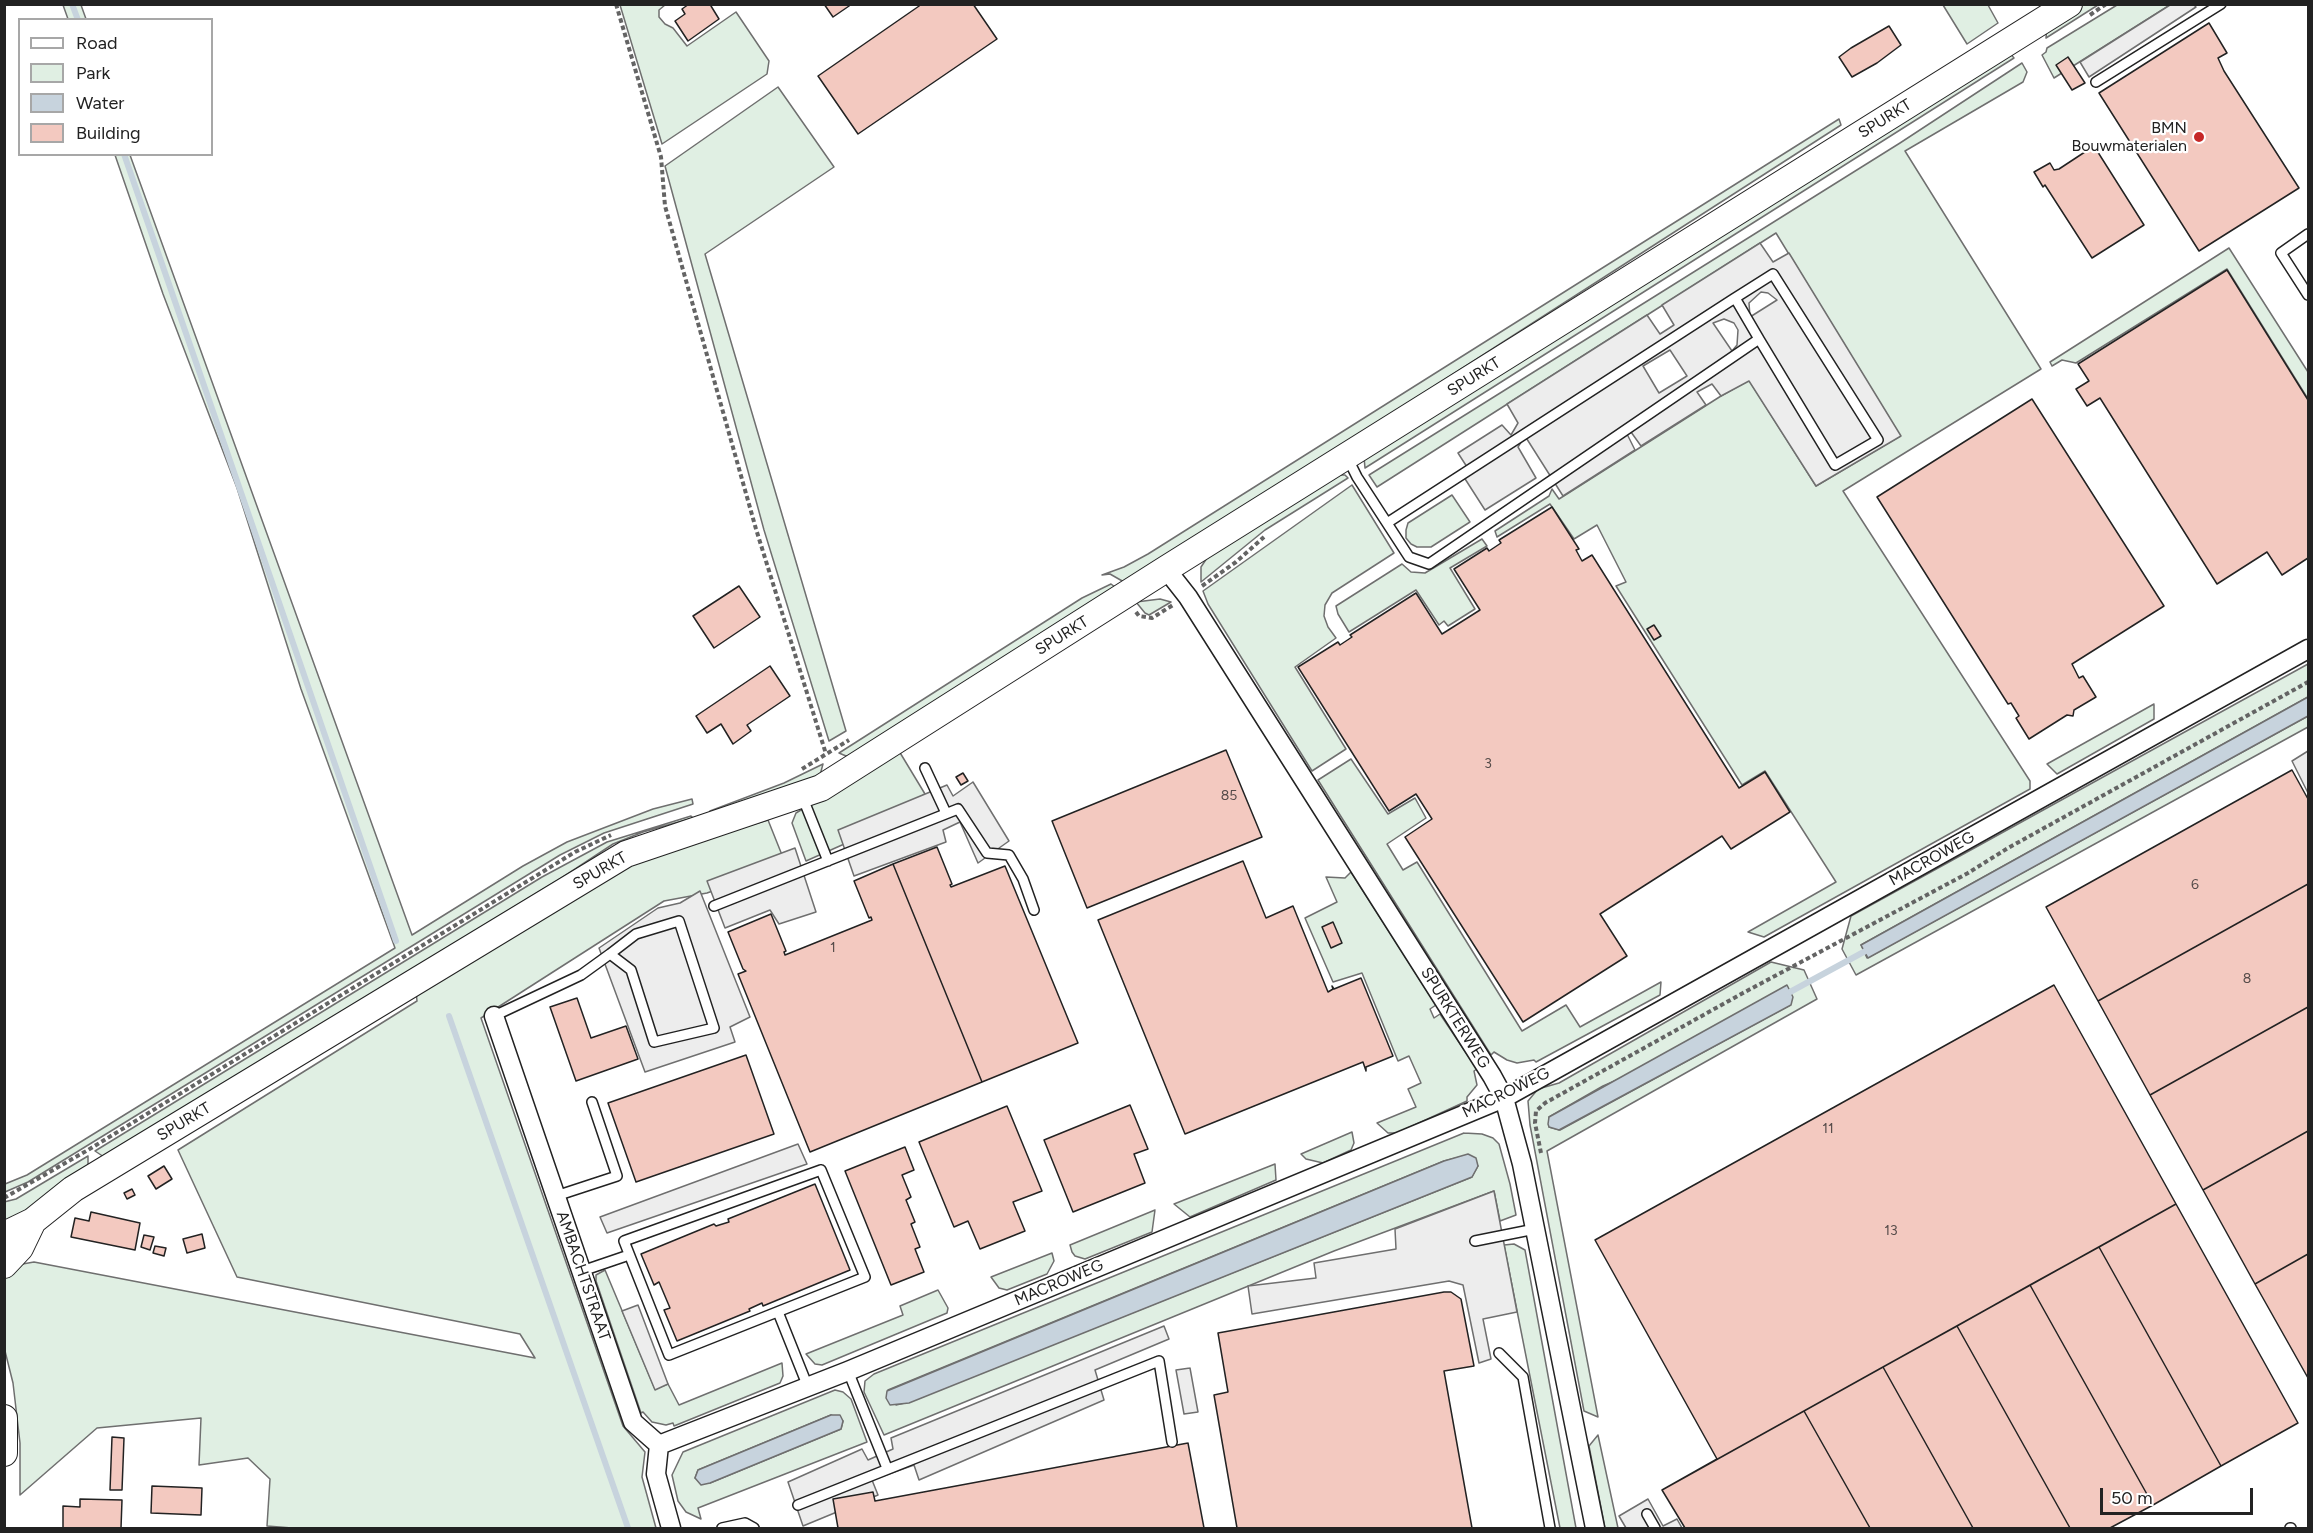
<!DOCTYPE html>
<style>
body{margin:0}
#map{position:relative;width:2313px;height:1533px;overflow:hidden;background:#fff;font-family:Figtree,sans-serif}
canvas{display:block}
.frame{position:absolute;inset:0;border:6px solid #222;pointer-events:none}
.legend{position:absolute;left:18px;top:18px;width:195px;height:138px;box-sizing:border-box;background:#fff;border:2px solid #a7a7a7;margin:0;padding:8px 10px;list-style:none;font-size:18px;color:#222}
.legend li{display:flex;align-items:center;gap:12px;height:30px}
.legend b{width:30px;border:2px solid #a7a7a7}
.scale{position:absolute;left:2100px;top:1488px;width:153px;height:27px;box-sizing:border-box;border:3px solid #222;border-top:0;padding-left:8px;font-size:18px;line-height:21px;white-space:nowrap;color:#222;-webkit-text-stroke:4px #fff;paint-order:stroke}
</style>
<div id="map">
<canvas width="2313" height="1533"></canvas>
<div class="frame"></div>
<ul class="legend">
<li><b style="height:8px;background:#fff"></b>Road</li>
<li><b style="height:16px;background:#e0efe3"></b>Park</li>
<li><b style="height:16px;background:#c7d3dd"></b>Water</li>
<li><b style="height:16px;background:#f3c9c0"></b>Building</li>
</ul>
<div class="scale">50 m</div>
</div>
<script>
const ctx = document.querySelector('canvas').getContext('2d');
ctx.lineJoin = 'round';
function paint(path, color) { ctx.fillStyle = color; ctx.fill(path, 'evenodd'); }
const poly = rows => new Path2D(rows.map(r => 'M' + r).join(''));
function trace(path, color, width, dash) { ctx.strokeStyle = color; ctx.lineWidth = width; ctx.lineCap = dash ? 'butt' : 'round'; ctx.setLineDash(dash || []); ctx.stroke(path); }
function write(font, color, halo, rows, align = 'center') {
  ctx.font = font + ' Figtree,sans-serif'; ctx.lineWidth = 4.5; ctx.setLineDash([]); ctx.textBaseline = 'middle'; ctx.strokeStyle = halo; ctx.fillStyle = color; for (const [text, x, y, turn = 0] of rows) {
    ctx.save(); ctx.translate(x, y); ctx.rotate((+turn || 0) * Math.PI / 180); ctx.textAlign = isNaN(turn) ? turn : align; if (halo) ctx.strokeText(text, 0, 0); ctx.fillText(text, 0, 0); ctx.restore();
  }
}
const green = poly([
 [63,5,81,5,86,19,68,19,63,5],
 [620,5,665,5,659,10,659,17,665,24,673,28,687,46,736,12,769,61,767,74,662,144,620,5],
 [1943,5,1988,5,1998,23,1967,44,1943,5],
 [2081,5,2098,5,2046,38,2047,25,2081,5],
 [2117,5,2170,5,2054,78,2042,55,2046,52,2047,48,2117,5],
 [2008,51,2014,58,1365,468,1364,457,2008,51],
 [2022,63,2027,72,2023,82,1905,151,2041,369,1843,491,2030,781,2030,789,1764,937,1748,932,1836,882,1765,771,1742,785,1616,586,1626,582,1597,525,1574,539,1550,504,1497,537,1495,531,1549,496,1552,489,1559,499,1721,396,1749,380,1816,486,1900,436,1776,233,1377,487,1369,475,1900,143,2022,63],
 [778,87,834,167,705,254,846,731,829,741,764,530,665,166,778,87],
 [1839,119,1841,125,1349,441,1124,582,1110,574,1102,575,1124,567,1148,554,1839,119],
 [115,155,130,155,412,935,523,866,567,842,653,809,692,799,693,804,604,833,560,855,28,1182,5,1192,5,1184,27,1175,395,948,301,689,237,488,163,294,115,155],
 [2229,248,2308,372,2308,399,2227,269,2076,363,2062,360,2052,366,2050,362,2229,248],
 [1339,475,1345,475,1348,478,1265,530,1201,582,1201,567,1209,555,1339,475],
 [1352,485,1394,553,1332,593,1325,605,1324,616,1328,627,1336,638,1295,667,1346,749,1312,771,1208,604,1203,591,1352,485],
 [1452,495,1470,522,1431,547,1417,547,1411,544,1406,538,1406,530,1408,523,1452,495],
 [1482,539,1487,546,1450,568,1475,609,1448,626,1444,621,1439,625,1416,590,1349,632,1338,614,1336,606,1402,564,1411,572,1425,573,1482,539],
 [1111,584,1115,587,852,755,846,756,839,753,1082,598,1111,584],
 [1160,599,1171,602,1149,615,1145,613,1136,602,1160,599],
 [2308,664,2308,697,1861,945,1867,958,2308,716,2308,727,1856,975,1842,949,1851,916,2308,664],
 [2154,704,2154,719,2057,774,2047,764,2154,704],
 [899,751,925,794,851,841,806,861,792,823,796,813,899,751],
 [1351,759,1388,814,1415,798,1426,818,1387,844,1403,870,1417,862,1522,1031,1566,1005,1580,1027,1661,982,1660,995,1536,1062,1534,1060,1517,1063,1507,1060,1494,1052,1491,1055,1318,780,1351,759],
 [823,764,820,775,711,814,710,811,784,783,823,764],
 [691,816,693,818,643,832,613,844,560,879,104,1157,95,1151,542,877,607,842,691,816],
 [768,820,786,865,707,893,664,901,481,1018,623,1426,645,1452,642,1477,656,1528,292,1528,267,1526,270,1479,248,1458,199,1465,201,1418,97,1428,20,1495,20,1443,13,1383,5,1351,4,1273,17,1265,34,1262,535,1358,520,1334,237,1277,178,1150,417,1001,416,991,645,856,768,820],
 [1351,872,1436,1005,1430,1009,1434,1018,1440,1014,1477,1069,1474,1071,1477,1085,1467,1097,1467,1101,1397,1133,1388,1133,1377,1123,1416,1107,1408,1089,1421,1083,1409,1056,1398,1061,1362,973,1333,982,1305,918,1337,902,1326,877,1345,878,1351,872],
 [1771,962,1804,970,1817,999,1547,1151,1598,1417,1584,1411,1530,1125,1528,1101,1538,1089,1559,1083,1771,962],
 [1790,1005,1560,1130,1549,1127,1549,1117,1603,1086,1790,1005],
 [1352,1132,1354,1143,1351,1150,1323,1163,1306,1159,1301,1154,1352,1132],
 [1464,1133,1482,1134,1493,1138,1499,1144,1510,1184,1516,1215,1500,1221,1494,1191,1334,1251,884,1435,864,1392,865,1381,874,1374,1464,1133],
 [1468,1155,1478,1166,1472,1177,909,1402,896,1405,888,1390,1444,1161,1468,1155],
 [88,1156,88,1167,7,1226,5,1223,4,1202,16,1199,88,1156],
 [1275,1164,1276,1180,1190,1217,1174,1204,1275,1164],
 [1155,1210,1152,1232,1085,1259,1075,1256,1072,1252,1070,1245,1155,1210],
 [1514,1244,1525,1250,1576,1528,1560,1528,1504,1245,1514,1244],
 [1052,1253,1054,1261,1047,1274,1007,1290,999,1288,991,1277,1052,1253],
 [605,1270,655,1389,668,1384,679,1405,782,1363,783,1376,780,1383,674,1426,673,1423,666,1425,652,1422,643,1412,641,1413,596,1281,596,1275,605,1270],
 [938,1290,948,1308,947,1313,822,1365,815,1364,806,1354,903,1315,900,1306,938,1290],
 [835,1390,843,1392,851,1399,867,1442,698,1508,701,1519,686,1512,678,1501,672,1475,683,1452,835,1390],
 [831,1415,843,1421,841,1429,710,1483,695,1478,698,1470,831,1415],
 [1598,1435,1618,1528,1605,1528,1589,1446,1598,1435]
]);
const parking = poly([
 [2170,5,2194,5,2196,7,2089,77,2080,62,2170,5],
 [1760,243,1773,262,1789,253,1901,436,1816,486,1749,381,1721,396,1712,384,1697,392,1706,405,1641,446,1631,432,1627,434,1635,450,1563,496,1525,436,1518,447,1536,478,1485,510,1460,471,1467,467,1458,453,1502,425,1511,435,1518,423,1507,404,1647,315,1660,334,1674,325,1662,305,1760,243],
 [1761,292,1768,293,1777,300,1750,317,1749,303,1761,292],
 [1724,319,1734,323,1738,330,1737,345,1732,351,1713,323,1724,319],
 [1670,350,1687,376,1659,393,1643,366,1670,350],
 [2308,751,2308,793,2292,761,2308,751],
 [973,782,1009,841,978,863,960,822,943,830,946,842,854,876,838,830,947,785,953,796,973,782],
 [795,848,816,912,779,924,770,910,725,928,707,881,795,848],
 [700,891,750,1017,730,1027,735,1042,645,1072,599,948,658,908,680,903,700,891],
 [798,1144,807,1164,607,1233,600,1217,798,1144],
 [1494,1191,1517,1312,1483,1319,1491,1359,1479,1363,1463,1285,1449,1281,1252,1314,1248,1286,1316,1278,1314,1263,1396,1249,1395,1229,1494,1191],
 [638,1305,668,1384,655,1390,622,1311,638,1305],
 [1164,1326,1169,1339,1095,1370,1104,1400,919,1480,914,1465,872,1480,878,1495,803,1526,788,1482,862,1449,868,1460,893,1449,891,1438,1164,1326],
 [1190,1368,1198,1412,1184,1414,1176,1370,1190,1368],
 [1648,1499,1663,1526,1677,1519,1682,1528,1626,1528,1619,1516,1648,1499]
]);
const water = poly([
 [2308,697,2308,716,1868,958,1861,945,2308,697],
 [1787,985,1793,997,1791,1005,1559,1130,1549,1127,1548,1124,1549,1117,1787,985],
 [1468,1154,1476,1158,1478,1166,1472,1177,909,1403,890,1405,886,1398,887,1391,1444,1161,1468,1154],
 [831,1415,840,1415,843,1421,841,1429,710,1483,701,1485,695,1478,698,1470,831,1415]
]);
const stream = poly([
 [72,4,78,20],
 [124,154,396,941],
 [1790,992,1871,948],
 [449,1016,628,1528]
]);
const building = poly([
 [689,4,714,4,711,6,719,19,688,41,675,21,685,14,682,9,689,4],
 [824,4,852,4,833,17,824,4],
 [922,4,973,4,997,39,858,134,818,76,922,4],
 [2209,23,2227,53,2218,58,2224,71,2299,188,2199,251,2099,93,2209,23],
 [1889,26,1901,45,1877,63,1852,77,1839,57,1851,48,1889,26],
 [2068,57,2085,83,2072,90,2056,65,2068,57],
 [2094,146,2144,225,2092,258,2045,185,2043,187,2034,172,2050,163,2054,170,2059,169,2094,146],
 [2227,270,2308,400,2308,558,2282,575,2267,552,2217,584,2100,398,2087,406,2076,389,2089,381,2078,364,2227,270],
 [2032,399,2164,606,2072,664,2079,678,2083,676,2096,697,2074,710,2073,716,2067,715,2029,739,2016,718,2019,716,2011,703,2008,704,1877,497,2032,399],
 [1552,507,1579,549,1576,550,1582,561,1592,555,1739,788,1765,772,1790,812,1731,849,1722,836,1600,914,1627,956,1523,1022,1405,837,1432,819,1416,794,1389,811,1298,667,1338,642,1340,645,1352,637,1350,635,1416,593,1442,634,1480,610,1454,569,1487,548,1489,551,1501,543,1499,540,1552,507],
 [739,586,760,617,714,648,693,616,739,586],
 [1654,625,1661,636,1654,640,1647,629,1654,625],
 [770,666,790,696,747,725,751,731,733,744,721,724,707,733,696,716,770,666],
 [1226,750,1262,837,1087,908,1052,821,1226,750],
 [2292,770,2308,799,2308,884,2098,1001,2046,907,2292,770],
 [963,773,968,781,961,785,956,777,963,773],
 [937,847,952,884,950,885,951,887,1005,866,1078,1043,982,1082,893,864,937,847],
 [1243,861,1266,918,1293,906,1328,992,1333,989,1332,986,1334,989,1361,978,1393,1056,1366,1067,1366,1071,1363,1062,1185,1134,1098,920,1243,861],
 [893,864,982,1082,810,1152,738,974,746,971,743,969,728,932,771,914,786,951,784,952,785,955,872,920,871,917,869,918,854,881,893,864],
 [2308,884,2308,1007,2150,1095,2098,1001,2308,884],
 [1333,922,1342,943,1331,948,1322,927,1333,922],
 [2054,985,2176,1204,1662,1490,1717,1459,1595,1240,2054,985],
 [577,998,591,1038,626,1026,638,1059,576,1081,550,1007,577,998],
 [2308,1007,2308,1131,2203,1190,2150,1095,2308,1007],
 [746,1055,774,1134,636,1182,608,1103,746,1055],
 [1130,1105,1148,1149,1134,1154,1145,1183,1073,1212,1044,1140,1130,1105],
 [1007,1106,1042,1191,1013,1202,1025,1231,980,1249,968,1221,954,1227,919,1142,1007,1106],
 [2308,1131,2308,1254,2255,1284,2203,1190,2308,1131],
 [905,1147,914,1170,902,1175,911,1197,906,1200,915,1222,911,1224,920,1247,915,1249,924,1272,891,1285,845,1171,905,1147],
 [164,1166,172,1179,156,1189,148,1176,164,1166],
 [815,1184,850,1270,763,1306,762,1303,749,1309,750,1311,677,1341,664,1310,670,1308,659,1282,654,1285,641,1254,714,1224,716,1226,729,1222,728,1219,815,1184],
 [132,1189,135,1195,127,1199,124,1193,132,1189],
 [2176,1204,2298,1423,2221,1466,2099,1247,2176,1204],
 [91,1212,140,1223,135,1250,71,1237,75,1218,89,1221,91,1212],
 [202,1234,205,1248,187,1253,183,1239,202,1234],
 [144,1235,154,1237,150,1250,141,1247,144,1235],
 [155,1246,166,1248,164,1256,153,1253,155,1246],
 [2099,1247,2221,1466,2153,1505,2030,1285,2099,1247],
 [2308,1254,2308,1378,2255,1284,2308,1254],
 [2030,1285,2153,1505,2110,1528,2070,1528,1957,1326,2030,1285],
 [1444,1292,1451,1292,1461,1299,1474,1366,1444,1371,1472,1528,1237,1528,1214,1395,1228,1392,1218,1333,1444,1292],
 [1957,1326,2070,1528,1973,1528,1883,1367,1957,1326],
 [1883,1367,1973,1528,1870,1528,1804,1411,1883,1367],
 [1804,1411,1870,1528,1685,1528,1662,1490,1804,1411],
 [112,1437,124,1438,122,1490,110,1490,112,1437],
 [1188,1443,1204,1528,838,1528,833,1499,873,1492,875,1501,1188,1443],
 [152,1486,202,1488,201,1515,151,1513,152,1486],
 [80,1499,122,1500,121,1528,63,1528,63,1506,80,1507,80,1499]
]);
const path = poly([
 [616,4,661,157,665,206,756,529,826,754],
 [2090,15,2106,4],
 [1202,586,1236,562,1264,537],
 [1136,612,1139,616,1152,618,1173,605],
 [802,769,849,740],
 [1541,1153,1535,1123,1536,1111,1545,1103,1743,993,1968,873,2008,848,2308,682],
 [4,1198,88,1150,575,852,611,835]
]);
const lane = poly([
 [2096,82,2221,4],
 [2308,234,2281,253,2308,295],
 [1348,459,1357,477,1409,557,1429,564,1759,339,1835,465,1878,440,1773,274,1735,298,1759,339],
 [1387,523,1735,298],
 [925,768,946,813],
 [802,796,828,861],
 [714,906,958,809,987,853,1009,855,1023,879,1034,910],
 [494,1016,581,975,610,954,636,934,679,921,714,1028,654,1042,631,970,610,954],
 [821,1170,865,1277,669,1355,624,1241,821,1170],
 [556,1196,617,1176,592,1102],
 [1475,1241,1535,1229],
 [582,1271,629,1255],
 [778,1312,808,1387],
 [1499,1353,1523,1377,1550,1528],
 [848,1371,887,1468],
 [798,1505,1159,1361,1172,1442],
 [1647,1514,1655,1528],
 [722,1528,745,1523,754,1528],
 [2290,1528,2291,1528]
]);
const street = poly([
 [1166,569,1188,597,1492,1076,1504,1098,1522,1164,1595,1528],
 [494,1016,633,1422,659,1445,656,1474,671,1528],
 [659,1445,848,1371,1504,1098,2308,649]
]);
const secondary = poly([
 [4,1235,33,1221,73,1189,626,854,821,788,1166,569,2069,4],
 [4,1265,20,1248,33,1221],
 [4,1418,4,1453]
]);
const markers = [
 [2199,137,6,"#c62828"]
];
const numberNames = [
 ["3",1488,764],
 ["85",1229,796],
 ["6",2195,885],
 ["1",833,948],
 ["8",2247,979],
 ["11",1828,1129],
 ["13",1891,1231]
];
const streetNames = [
 ["SPURKT",1885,119,-32],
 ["SPURKT",1474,377,-32],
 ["SPURKT",1062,636,-32],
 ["MACROWEG",1932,859,-29],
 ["SPURKT",600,871,-30],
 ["SPURKTERWEG",1455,1018,58],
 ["MACROWEG",1506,1093,-26],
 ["SPURKT",184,1122,-31],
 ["AMBACHTSTRAAT",583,1276,71],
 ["MACROWEG",1059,1283,-23]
];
const poiNames = [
 ["BMN",2187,128],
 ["Bouwmaterialen",2187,146]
];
paint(green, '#e0efe3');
trace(green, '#6f6f6f', 1.5);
paint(parking, '#ededed');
trace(parking, '#6f6f6f', 1.5);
paint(water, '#c7d3dd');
trace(water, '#6f6f6f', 1.5);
trace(stream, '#c7d3dd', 6);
paint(building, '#f3c9c0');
trace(building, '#222', 1.5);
trace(lane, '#222', 12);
trace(street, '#222', 21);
trace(secondary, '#222', 28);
trace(path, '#646464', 4, [4.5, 3]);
trace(lane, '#fff', 9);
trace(street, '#fff', 18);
trace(secondary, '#fff', 26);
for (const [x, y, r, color] of markers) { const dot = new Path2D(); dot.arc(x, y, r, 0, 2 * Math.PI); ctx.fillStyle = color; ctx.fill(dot); trace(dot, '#fff', 2); }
write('14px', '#564c4a', null, numberNames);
write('16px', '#222', '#fff', streetNames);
write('16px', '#222', '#fff', poiNames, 'right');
</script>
